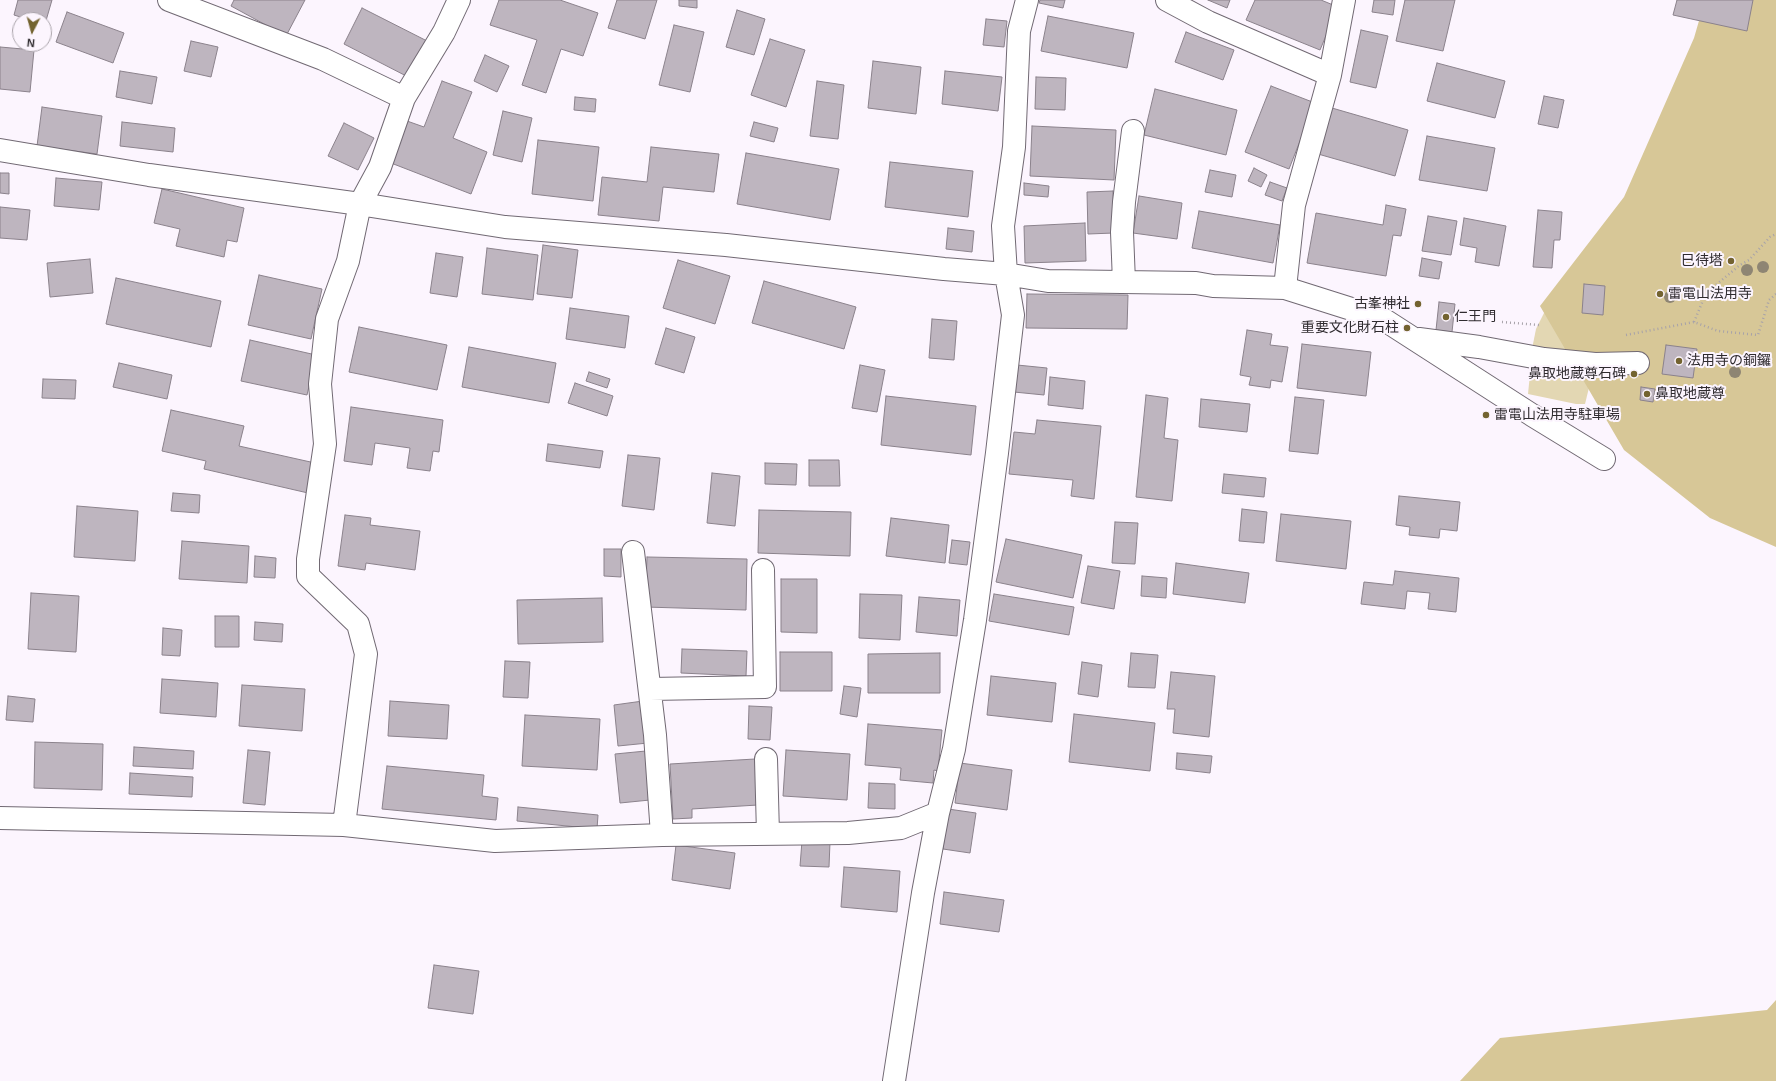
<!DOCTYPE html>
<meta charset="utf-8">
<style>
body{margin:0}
#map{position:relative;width:1776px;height:1081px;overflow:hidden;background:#fcf5fe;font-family:Arial,sans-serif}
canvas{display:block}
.north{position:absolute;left:12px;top:12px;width:40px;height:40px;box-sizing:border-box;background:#fcf5fe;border:1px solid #aaa4ab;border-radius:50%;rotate:186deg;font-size:11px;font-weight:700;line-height:16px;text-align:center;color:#2f2b2f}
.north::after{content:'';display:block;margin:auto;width:14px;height:18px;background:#736330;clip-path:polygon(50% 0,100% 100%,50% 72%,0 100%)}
</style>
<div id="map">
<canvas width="1776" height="1081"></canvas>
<div class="north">N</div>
</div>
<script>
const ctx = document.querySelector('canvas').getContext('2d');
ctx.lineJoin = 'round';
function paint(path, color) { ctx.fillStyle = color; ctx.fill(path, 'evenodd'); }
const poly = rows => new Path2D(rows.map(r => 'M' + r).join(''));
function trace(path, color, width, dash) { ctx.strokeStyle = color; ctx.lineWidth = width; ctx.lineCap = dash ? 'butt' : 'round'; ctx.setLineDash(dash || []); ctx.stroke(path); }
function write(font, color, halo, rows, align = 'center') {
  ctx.font = font + ' Arial,"Noto Sans JP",sans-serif'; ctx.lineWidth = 4; ctx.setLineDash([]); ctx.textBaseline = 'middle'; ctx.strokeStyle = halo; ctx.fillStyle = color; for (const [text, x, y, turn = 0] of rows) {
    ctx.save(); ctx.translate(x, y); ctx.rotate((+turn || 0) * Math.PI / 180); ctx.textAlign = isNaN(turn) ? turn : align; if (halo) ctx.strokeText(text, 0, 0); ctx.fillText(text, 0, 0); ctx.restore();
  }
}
const green = poly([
 [1545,311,1597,355,1585,404,1576,404,1528,394,1533,344,1536,329]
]);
const forest = poly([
 [1705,0,1776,0,1776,547,1710,518,1624,450,1540,306,1624,197,1694,38],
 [1776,1000,1776,1081,1460,1081,1500,1038,1767,1010]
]);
const building = poly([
 [18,0,52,0,45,24,44,20,30,20,14,15,18,0],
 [234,0,305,0,286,36,231,6,234,0],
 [499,0,560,0,598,13,583,56,561,49,546,93,522,85,537,40,490,25,499,0],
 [617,0,657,0,645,39,608,28,617,0],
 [679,0,697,0,697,8,679,6,679,0],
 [1040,0,1065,0,1063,8,1039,3,1040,0],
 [1208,0,1230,0,1227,8,1208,0],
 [1255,0,1321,0,1338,7,1320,50,1246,20,1255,0],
 [1374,0,1395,0,1393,15,1372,12,1374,0],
 [1405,0,1455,0,1443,51,1396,41,1405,0],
 [1677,0,1753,0,1747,31,1673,15,1677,0],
 [362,8,433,44,414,80,344,44,362,8],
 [737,10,765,19,754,55,726,47,737,10],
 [67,12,124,33,113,63,56,42,67,12],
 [1048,16,1134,33,1127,68,1041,51,1048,16],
 [986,19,1007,21,1004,47,983,45,986,19],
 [674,25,704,32,690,92,659,85,674,25],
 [1361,30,1388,36,1376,88,1350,82,1361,30],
 [1186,32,1234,50,1223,80,1175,62,1186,32],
 [770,39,805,50,786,107,751,95,770,39],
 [191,41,218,47,211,77,184,71,191,41],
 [0,47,34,50,30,92,0,89,0,47],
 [485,55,509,66,497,92,474,81,485,55],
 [873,61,921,67,916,114,868,108,873,61],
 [1437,63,1505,81,1495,118,1427,101,1437,63],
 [120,71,157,77,152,104,116,97,120,71],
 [945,71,1002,77,998,111,942,104,945,71],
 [1036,77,1066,78,1065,110,1035,109,1036,77],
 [442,81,472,92,453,138,487,152,471,194,391,163,407,121,424,127,442,81],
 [817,81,844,85,838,139,810,136,817,81],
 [1271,86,1315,103,1289,169,1245,152,1271,86],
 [1155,89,1237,110,1226,155,1144,135,1155,89],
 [1544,96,1564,100,1558,128,1538,124,1544,96],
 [575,97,596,99,595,112,574,110,575,97],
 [42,107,102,116,97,154,37,146,42,107],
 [1332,108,1408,130,1395,176,1318,154,1332,108],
 [503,111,532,118,522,162,493,155,503,111],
 [122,122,175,128,173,152,120,146,122,122],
 [754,122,778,128,774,142,750,136,754,122],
 [344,123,374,138,358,170,328,156,344,123],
 [1032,126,1116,130,1114,180,1030,176,1032,126],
 [1427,136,1495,148,1487,191,1419,180,1427,136],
 [538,140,599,147,593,201,532,194,538,140],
 [651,147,719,154,714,192,663,187,659,221,598,215,602,177,647,182,651,147],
 [746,153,839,169,830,220,737,204,746,153],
 [890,162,973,171,968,217,885,207,890,162],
 [1254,168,1267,175,1261,187,1248,181,1254,168],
 [1210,170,1236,175,1232,197,1205,192,1210,170],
 [0,173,9,173,9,194,0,193,0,173],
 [56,178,102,182,99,210,54,206,56,178],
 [1270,182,1287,188,1282,201,1265,195,1270,182],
 [1024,183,1049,186,1048,197,1024,195,1024,183],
 [162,189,244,208,237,242,227,240,224,257,176,246,180,229,154,223,162,189],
 [1113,191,1114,233,1088,234,1087,192,1113,191],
 [1139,196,1182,203,1177,239,1133,233,1139,196],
 [1386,205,1406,209,1401,236,1393,235,1386,276,1307,263,1316,213,1383,225,1386,205],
 [0,207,30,210,27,240,0,238,0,207],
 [1538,210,1562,212,1560,240,1554,240,1552,268,1533,267,1538,210],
 [1199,211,1280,225,1273,263,1192,248,1199,211],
 [1428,216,1457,221,1451,255,1422,251,1428,216],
 [1464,218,1506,226,1499,266,1475,262,1477,248,1460,245,1464,218],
 [1085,223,1086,261,1025,263,1024,226,1085,223],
 [948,228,974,231,972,252,946,249,948,228],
 [543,245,578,250,572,298,537,294,543,245],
 [487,248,538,255,533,300,482,294,487,248],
 [436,253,463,257,457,297,430,293,436,253],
 [1422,258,1442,262,1439,279,1419,276,1422,258],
 [90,259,93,293,50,297,47,263,90,259],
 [678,260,730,276,715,324,663,308,678,260],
 [259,275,322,289,311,339,248,325,259,275],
 [116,278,221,301,211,347,106,324,116,278],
 [764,281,856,307,844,349,752,323,764,281],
 [1584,284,1605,286,1603,315,1582,313,1584,284],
 [1027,294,1128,295,1127,329,1026,328,1027,294],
 [1439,302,1455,304,1452,332,1436,330,1439,302],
 [570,308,629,316,625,348,566,339,570,308],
 [932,319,957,321,954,360,929,358,932,319],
 [359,327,447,345,437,390,349,372,359,327],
 [666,328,695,337,684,373,655,364,666,328],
 [1247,330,1272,334,1270,345,1288,347,1282,382,1271,380,1270,388,1249,385,1251,377,1240,375,1247,330],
 [250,340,316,355,307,395,241,381,250,340],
 [1302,344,1371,352,1366,396,1297,388,1302,344],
 [1666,345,1697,349,1693,378,1662,374,1666,345],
 [469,347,556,363,549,403,462,387,469,347],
 [119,363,172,375,167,399,113,387,119,363],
 [860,365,885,370,877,412,852,408,860,365],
 [1017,365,1047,368,1044,395,1014,392,1017,365],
 [589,372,610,379,607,388,586,381,589,372],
 [1050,377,1085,381,1083,409,1048,405,1050,377],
 [43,379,76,380,75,399,42,398,43,379],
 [575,383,613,396,607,416,568,403,575,383],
 [1641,387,1655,389,1653,402,1640,400,1641,387],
 [1146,395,1168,398,1164,438,1178,440,1172,501,1136,497,1146,395],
 [886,396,976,406,971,455,881,445,886,396],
 [1295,397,1324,400,1318,454,1289,451,1295,397],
 [1201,399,1250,404,1247,432,1199,427,1201,399],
 [351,407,443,420,439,452,433,451,430,471,407,468,410,448,375,443,372,465,344,461,351,407],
 [171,410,244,426,239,446,315,463,308,493,204,469,206,461,162,451,171,410],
 [1037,420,1101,426,1094,499,1071,496,1073,480,1009,474,1014,432,1035,434,1037,420],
 [548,444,603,451,600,468,546,461,548,444],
 [628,455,660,458,654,510,622,506,628,455],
 [809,460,839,460,840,486,809,486,809,460],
 [765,463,797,464,796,485,765,484,765,463],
 [712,473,740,476,735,526,707,523,712,473],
 [1224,474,1266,478,1264,497,1222,493,1224,474],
 [173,493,200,495,199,513,171,511,173,493],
 [1399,496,1460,502,1457,531,1440,529,1439,538,1409,535,1410,527,1396,525,1399,496],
 [77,506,138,511,135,561,74,557,77,506],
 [1242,509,1267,512,1264,543,1239,541,1242,509],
 [759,510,851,512,850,556,758,553,759,510],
 [1281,514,1351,521,1346,569,1276,561,1281,514],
 [345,515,371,518,370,525,420,531,415,570,366,563,365,570,338,566,345,515],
 [891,518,949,525,945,563,886,556,891,518],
 [1115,522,1138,523,1135,564,1112,563,1115,522],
 [1006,539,1082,555,1073,598,996,582,1006,539],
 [952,540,970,542,967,565,949,563,952,540],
 [182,541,249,546,247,583,179,579,182,541],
 [604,549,621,549,621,577,604,576,604,549],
 [255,556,276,558,275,578,254,577,255,556],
 [647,557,747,559,746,610,645,607,647,557],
 [1176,563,1249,573,1245,603,1173,594,1176,563],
 [1088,566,1120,571,1114,609,1081,603,1088,566],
 [1395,571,1459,578,1456,612,1428,609,1430,593,1407,591,1405,609,1361,604,1364,582,1393,585,1395,571],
 [1142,576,1167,578,1166,598,1141,596,1142,576],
 [781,579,817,579,817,633,781,632,781,579],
 [31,593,79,596,76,652,28,649,31,593],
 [860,594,902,595,900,640,859,638,860,594],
 [994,594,1074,607,1069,635,989,621,994,594],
 [919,597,960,600,957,636,916,632,919,597],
 [602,598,603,642,518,644,517,600,602,598],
 [215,616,239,616,239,647,215,647,215,616],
 [255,622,283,624,282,642,254,640,255,622],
 [163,628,182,630,180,656,162,655,163,628],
 [682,649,747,651,746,676,681,673,682,649],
 [780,652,832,652,832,691,780,691,780,652],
 [940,653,940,693,868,693,868,654,940,653],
 [1131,653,1158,655,1155,688,1128,687,1131,653],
 [505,661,530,662,528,698,503,697,505,661],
 [1082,662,1102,665,1098,697,1078,694,1082,662],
 [1171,672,1215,676,1209,737,1173,733,1175,709,1167,709,1171,672],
 [991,676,1056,683,1052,722,987,715,991,676],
 [162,679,218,683,216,717,160,713,162,679],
 [242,685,305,689,302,731,239,726,242,685],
 [844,686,861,688,857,717,840,714,844,686],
 [8,696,35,699,33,722,6,720,8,696],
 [390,701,449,705,447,739,388,736,390,701],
 [643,701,648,743,618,746,614,705,643,701],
 [749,706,772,707,770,740,748,739,749,706],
 [1074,714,1155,723,1150,771,1069,762,1074,714],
 [525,715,600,719,597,770,522,766,525,715],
 [868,724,942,730,938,771,934,770,933,783,900,780,901,768,865,765,868,724],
 [35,742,103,744,102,790,34,788,35,742],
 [134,747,194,751,193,769,133,766,134,747],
 [248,750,270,752,265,805,243,803,248,750],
 [786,750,850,754,847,800,783,796,786,750],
 [646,751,650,800,620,803,615,754,646,751],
 [1177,753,1212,756,1210,773,1176,769,1177,753],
 [755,759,758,805,692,809,692,818,673,819,670,764,755,759],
 [960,763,1012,770,1007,810,955,803,960,763],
 [387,766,484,775,482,796,498,798,496,820,382,809,387,766],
 [130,773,193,777,192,797,129,794,130,773],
 [869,783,895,784,895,809,868,808,869,783],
 [518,807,598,815,597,829,517,821,518,807],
 [948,809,976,813,970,853,943,849,948,809],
 [802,841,830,842,829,867,800,866,802,841],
 [676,845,735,853,730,889,672,880,676,845],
 [844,867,900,871,897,912,841,907,844,867],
 [944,892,1004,900,999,932,940,924,944,892],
 [434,965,479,971,473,1014,428,1008,434,965]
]);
const path = poly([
 [1502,322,1539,325],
 [1694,322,1704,298,1717,284,1740,265,1749,260,1770,237,1776,234],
 [1626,335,1694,322,1718,331,1758,335,1769,300,1776,294]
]);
const minor = poly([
 [169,0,323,59,404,98],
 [1167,0,1208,22,1330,75],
 [0,150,149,175,360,204,505,227,726,245,944,269,1006,274,1048,281,1196,283,1213,286,1285,288,1383,319,1532,415,1604,459],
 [1124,282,1122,232,1124,202,1133,131],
 [1285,288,1294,205,1330,75,1344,0],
 [1419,339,1479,347,1544,359,1595,364,1638,363],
 [633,552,655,735,662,835],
 [650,689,765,687,763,570],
 [766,759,768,834],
 [0,818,344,825,495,841,662,835,848,833,901,828,938,813],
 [344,825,366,654,358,624,308,576,308,559,325,444,320,384,327,319,348,261,360,204,380,167,404,98,444,32,459,0],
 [894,1081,923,893,938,813,954,749,975,620,997,453,1013,315,1006,274,1003,226,1014,147,1019,31,1027,0]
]);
const trees = [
 [1763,267],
 [1747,270],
 [1670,297],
 [1735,372]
];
const markers = [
 [1731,261,4,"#736330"],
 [1660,294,4,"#736330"],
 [1418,304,4,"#736330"],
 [1446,317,4,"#736330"],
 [1407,328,4,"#736330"],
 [1679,361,4,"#736330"],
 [1634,374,4,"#736330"],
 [1647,394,4,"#736330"],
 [1486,415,4,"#736330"]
];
const poiNames = [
 ["巳待塔",1723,261,"right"],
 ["雷電山法用寺",1668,294],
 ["古峯神社",1410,304,"right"],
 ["仁王門",1454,317],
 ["重要文化財石柱",1399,328,"right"],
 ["法用寺の銅鑼",1687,361],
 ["鼻取地蔵尊石碑",1626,374,"right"],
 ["鼻取地蔵尊",1655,394],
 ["雷電山法用寺駐車場",1494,415]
];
paint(green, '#e3d7b3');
paint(forest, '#d7c797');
paint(building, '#beb5bf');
trace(building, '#8b828c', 1);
trace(minor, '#716973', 24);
trace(path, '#a7a2a9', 2.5, [1, 3]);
trace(minor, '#fff', 22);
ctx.fillStyle = '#8e8573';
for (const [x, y] of trees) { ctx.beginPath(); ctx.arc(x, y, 6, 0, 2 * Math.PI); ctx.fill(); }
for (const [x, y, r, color] of markers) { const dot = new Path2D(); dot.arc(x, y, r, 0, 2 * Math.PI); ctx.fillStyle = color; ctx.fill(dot); trace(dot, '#fcf5fe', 1.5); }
write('14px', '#2f2b2f', '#fcf5fe', poiNames, 'left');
</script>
